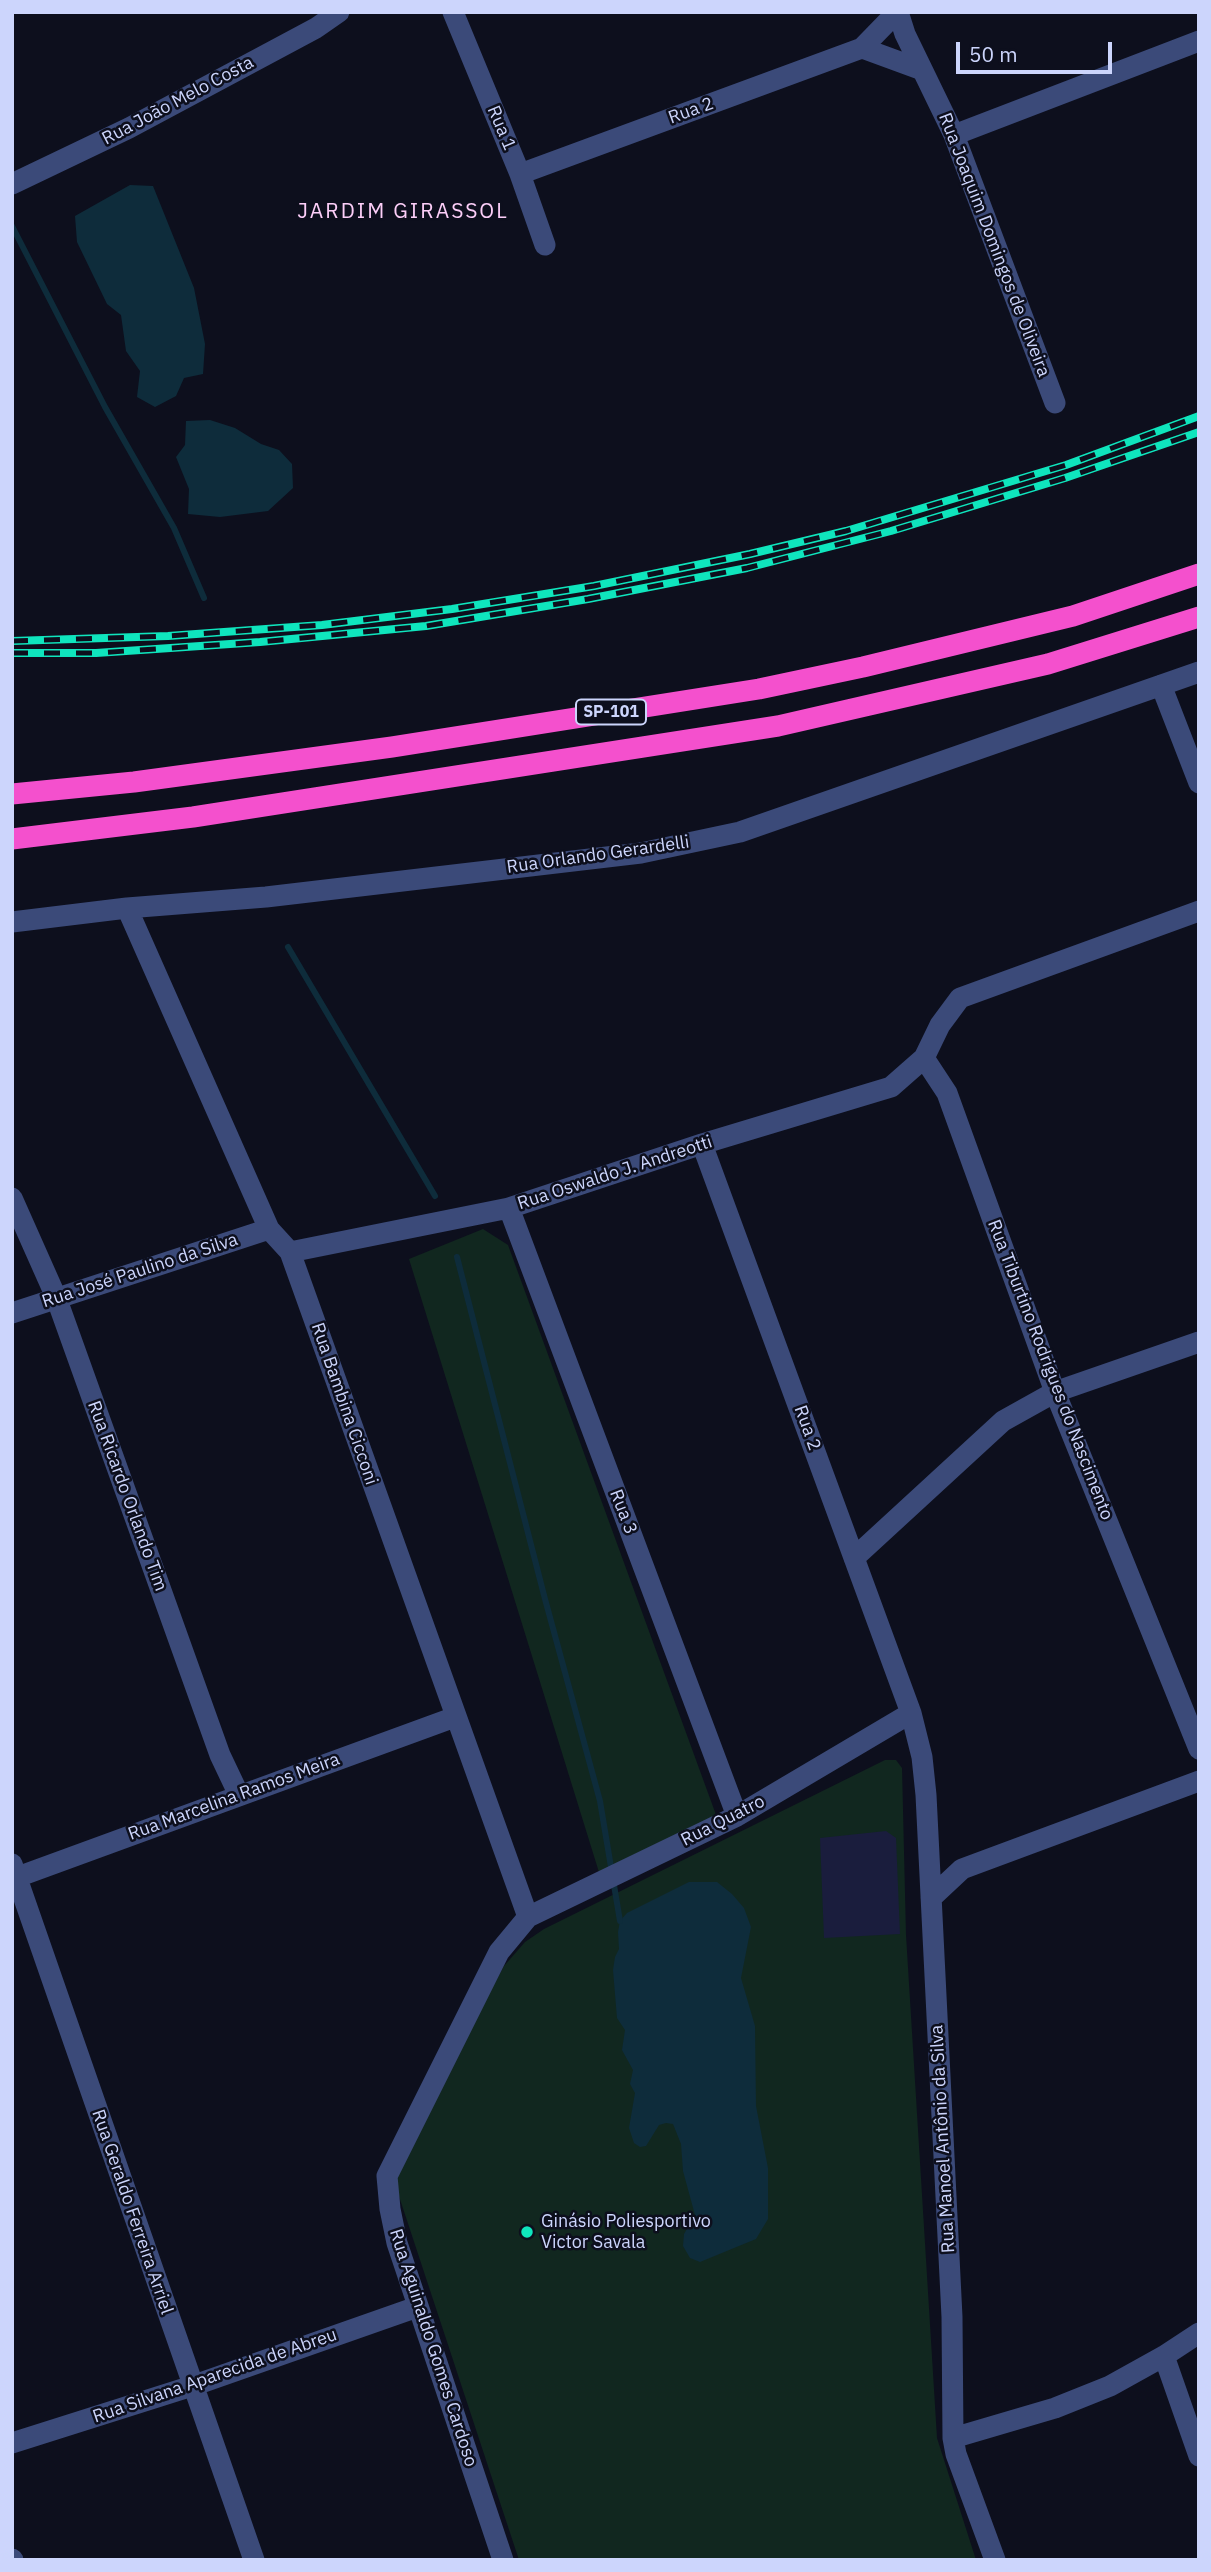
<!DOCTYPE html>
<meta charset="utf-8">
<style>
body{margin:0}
#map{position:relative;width:1211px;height:2572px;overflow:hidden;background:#0d0f1d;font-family:"IBM Plex Sans",sans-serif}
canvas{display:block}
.frame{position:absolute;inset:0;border:14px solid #ccd5fc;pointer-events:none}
.scale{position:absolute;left:956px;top:42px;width:156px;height:32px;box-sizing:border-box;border:4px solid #ccd5fc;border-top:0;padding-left:9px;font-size:21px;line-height:24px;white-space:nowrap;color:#ccd5fc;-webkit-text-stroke:5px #0d0f1d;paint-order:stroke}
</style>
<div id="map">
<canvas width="1211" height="2572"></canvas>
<div class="frame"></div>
<div class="scale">50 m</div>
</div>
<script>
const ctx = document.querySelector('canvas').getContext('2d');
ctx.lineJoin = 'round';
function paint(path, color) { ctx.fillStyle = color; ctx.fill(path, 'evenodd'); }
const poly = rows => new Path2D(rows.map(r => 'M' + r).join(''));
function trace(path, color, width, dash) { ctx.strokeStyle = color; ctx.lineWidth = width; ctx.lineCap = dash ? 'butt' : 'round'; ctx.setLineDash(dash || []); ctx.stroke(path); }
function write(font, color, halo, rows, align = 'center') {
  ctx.font = font + ' "IBM Plex Sans",sans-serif'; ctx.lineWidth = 5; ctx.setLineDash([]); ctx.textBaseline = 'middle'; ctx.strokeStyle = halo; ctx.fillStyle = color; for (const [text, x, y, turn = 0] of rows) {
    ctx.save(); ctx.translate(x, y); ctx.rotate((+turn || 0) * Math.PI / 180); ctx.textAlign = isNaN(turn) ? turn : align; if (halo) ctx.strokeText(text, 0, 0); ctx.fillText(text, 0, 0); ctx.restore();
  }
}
const green = poly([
 [483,1229,508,1245,719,1823,602,1882,409,1259],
 [885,1760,896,1760,902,1768,906,1935,937,2438,976,2560,519,2560,391,2172,504,1966,525,1942,544,1929]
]);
const water = poly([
 [130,185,153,186,194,288,205,344,203,374,184,378,176,396,155,407,137,397,140,371,126,351,121,315,107,304,77,242,75,216],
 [210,420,235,428,261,444,279,450,292,464,293,488,268,511,220,517,188,514,189,489,176,457,185,445,186,421],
 [689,1882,717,1882,732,1894,744,1908,751,1927,741,1978,755,2026,756,2106,768,2168,768,2219,756,2239,700,2262,690,2258,683,2246,684,2234,695,2215,683,2171,681,2144,673,2124,666,2123,659,2125,646,2146,640,2147,634,2143,629,2128,635,2093,630,2084,633,2070,622,2050,625,2030,617,2018,613,1970,615,1957,619,1949,618,1932,620,1921,627,1913]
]);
const stream = poly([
 [12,226,105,407,174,528,204,598],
 [288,947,435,1196],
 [457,1257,545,1599,600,1801,620,1921]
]);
const building = poly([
 [886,1831,896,1838,900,1934,824,1938,820,1838]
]);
const minor = poly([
 [453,12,520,174,545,245],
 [898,12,905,34,954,135,1055,403],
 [862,48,922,70],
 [954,135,1199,41],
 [520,174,862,48,897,12],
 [12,184,129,128,316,28,339,12],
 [1161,685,1199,783],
 [127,908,269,1229,290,1252,528,1917],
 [1199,911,960,998,940,1025,924,1058,947,1093,1055,1392,1199,1749],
 [12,922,127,908,266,897,641,853,740,832,1199,672],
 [702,1144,911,1713,922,1757,926,1795,952,2317,953,2438,956,2454,995,2560],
 [12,1198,56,1297,220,1755,239,1795],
 [509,1208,737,1816],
 [290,1252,509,1208,702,1144,891,1087,924,1058],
 [12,1313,269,1229],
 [854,1558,1003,1421,1055,1392,1199,1342],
 [12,1864,254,2560],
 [12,1879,455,1717],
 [931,1898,962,1869,1199,1781],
 [1164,2356,1199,2456],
 [953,2438,1055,2408,1110,2386,1164,2356,1199,2333],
 [12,2443,192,2386,417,2307],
 [12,2559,13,2560],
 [503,2560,397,2243,390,2209,387,2176,499,1952,528,1917,737,1816,911,1713]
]);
const highway = poly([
 [12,794,134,782,392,747,759,689,863,667,1073,616,1199,574],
 [12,839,193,817,778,726,1048,664,1199,617]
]);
const rail = poly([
 [12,641,168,636,322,625,452,609,594,586,750,554,846,531,1066,465,1199,416],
 [12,653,96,653,260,642,426,626,588,599,747,568,891,531,1065,478,1199,432]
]);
const markers = [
 [527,2232,7,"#0fe5bd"]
];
const shields = [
 [611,712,70]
];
const shieldNames = [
 ["SP-101",611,712]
];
const streetNames = [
 ["Rua João Melo Costa",178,101,-28],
 ["Rua 2",691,111,-20],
 ["Rua 1",501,128,67],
 ["Rua Joaquim Domingos de Oliveira",994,245,69],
 ["Rua Orlando Gerardelli",598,855,-8],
 ["Rua Oswaldo J. Andreotti",615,1173,-18],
 ["Rua José Paulino da Silva",140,1271,-18],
 ["Rua Tiburtino Rodrigues do Nascimento",1050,1370,69],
 ["Rua Bambina Cicconi",344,1404,71],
 ["Rua 2",807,1428,70],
 ["Rua Ricardo Orlando Tim",127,1496,70],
 ["Rua 3",623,1512,69],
 ["Rua Marcelina Ramos Meira",234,1797,-20],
 ["Rua Quatro",723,1821,-27],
 ["Rua Manoel Antônio da Silva",943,2139,-93],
 ["Rua Geraldo Ferreira Arriel",132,2212,71],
 ["Rua Aguinaldo Gomes Cardoso",433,2348,72],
 ["Rua Silvana Aparecida de Abreu",215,2376,-19]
];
const poiNames = [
 ["Ginásio Poliesportivo",541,2222],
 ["Victor Savala",541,2243]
];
const quarterNames = [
 ["JARDIM GIRASSOL",403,212]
];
paint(green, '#11271f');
paint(water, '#0e2c3b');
trace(stream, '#0e2c3b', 6);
paint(building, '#1a1d3d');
trace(minor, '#3b4a79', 21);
trace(highway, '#f450cd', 21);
trace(rail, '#0fe5bd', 8);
trace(rail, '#0d0f1d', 5, [16]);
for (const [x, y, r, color] of markers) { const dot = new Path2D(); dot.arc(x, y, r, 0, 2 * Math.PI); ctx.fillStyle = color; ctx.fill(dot); trace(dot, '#0d0f1d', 2.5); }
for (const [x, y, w] of shields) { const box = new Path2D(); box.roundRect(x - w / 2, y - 12.5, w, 25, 5); ctx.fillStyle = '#0d0f1d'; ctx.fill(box); trace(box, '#ccd5fc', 2); }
write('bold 16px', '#ccd5fc', null, shieldNames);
write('18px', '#ccd5fc', '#0d0f1d', streetNames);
write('18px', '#ccd5fc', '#0d0f1d', poiNames, 'left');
ctx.letterSpacing = '2px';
write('21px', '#fccef8', '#0d0f1d', quarterNames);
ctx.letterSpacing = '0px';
</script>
